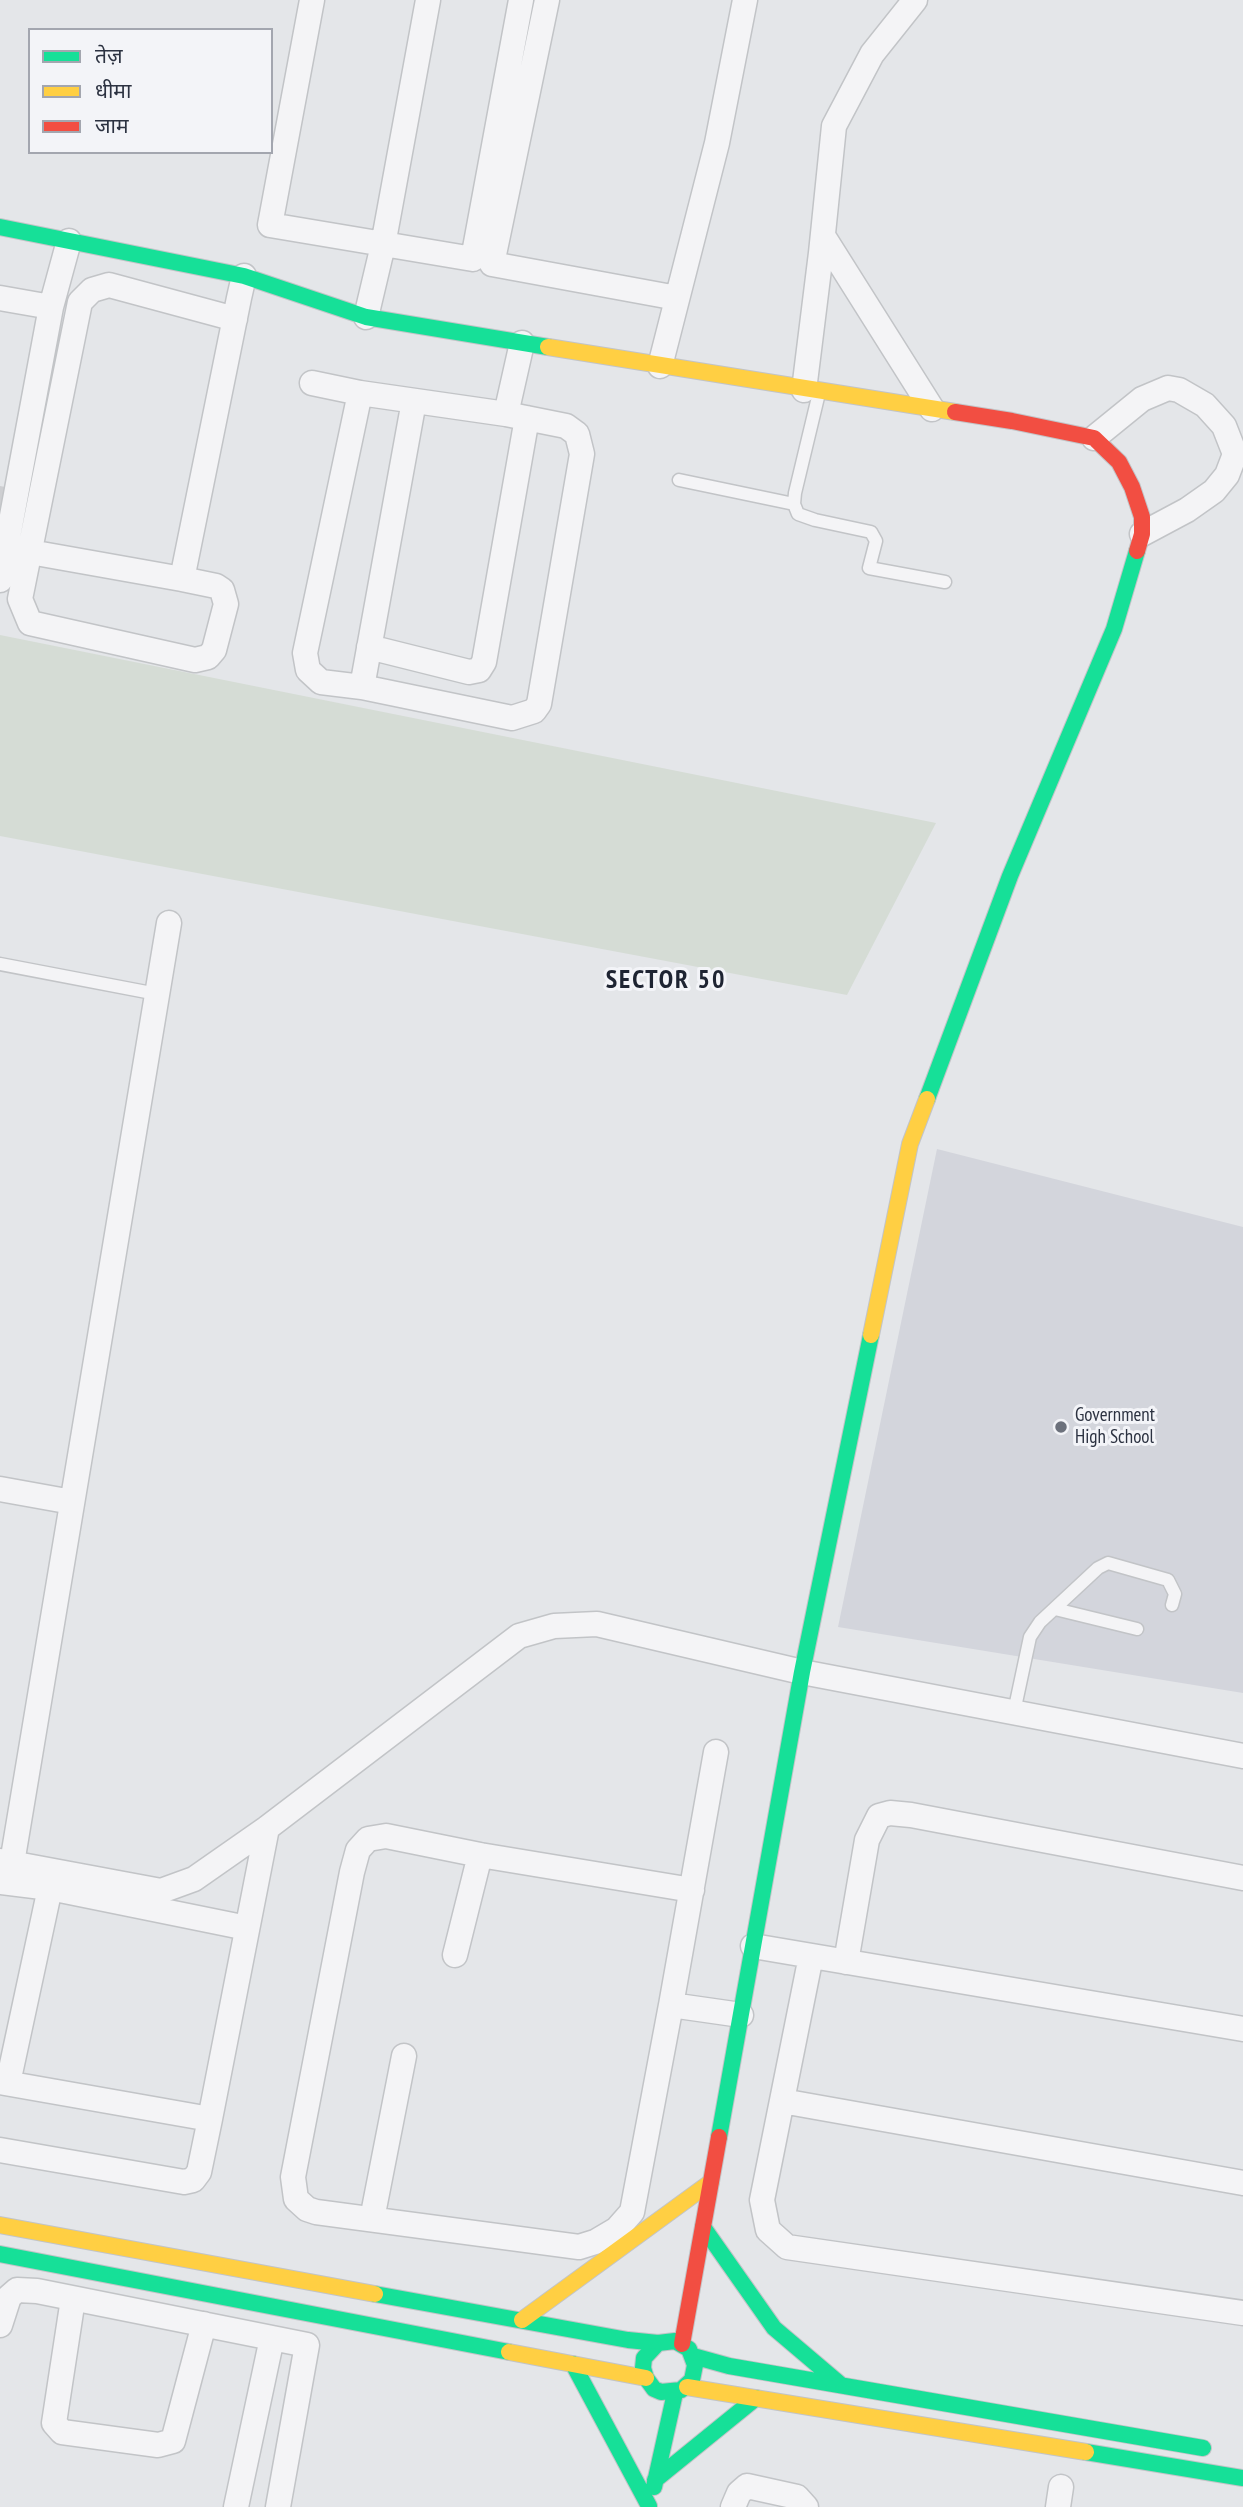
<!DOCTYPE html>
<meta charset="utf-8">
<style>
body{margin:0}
#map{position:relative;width:1243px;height:2507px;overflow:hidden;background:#e4e6e9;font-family:"PT Sans Narrow","Noto Sans Devanagari",sans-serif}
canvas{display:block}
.legend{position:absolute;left:28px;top:28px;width:245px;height:126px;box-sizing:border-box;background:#f3f4f8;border:2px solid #a3a6af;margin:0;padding:9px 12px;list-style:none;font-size:21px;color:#2c3241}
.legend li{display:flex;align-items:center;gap:14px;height:35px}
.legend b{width:35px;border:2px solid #a3a6af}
</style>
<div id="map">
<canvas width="1243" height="2507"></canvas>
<ul class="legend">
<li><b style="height:9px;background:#16e098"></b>तेज़</li>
<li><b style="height:9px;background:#ffcf43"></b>धीमा</li>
<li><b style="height:9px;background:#f24e42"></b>जाम</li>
</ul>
</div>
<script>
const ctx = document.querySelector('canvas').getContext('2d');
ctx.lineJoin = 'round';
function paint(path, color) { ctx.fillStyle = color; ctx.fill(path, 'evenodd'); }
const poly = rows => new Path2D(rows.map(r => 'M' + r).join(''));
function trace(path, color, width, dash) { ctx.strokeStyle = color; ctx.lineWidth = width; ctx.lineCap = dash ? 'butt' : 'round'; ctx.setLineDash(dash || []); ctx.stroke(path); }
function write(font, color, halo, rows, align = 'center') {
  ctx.font = font + ' "PT Sans Narrow",sans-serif'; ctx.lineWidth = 6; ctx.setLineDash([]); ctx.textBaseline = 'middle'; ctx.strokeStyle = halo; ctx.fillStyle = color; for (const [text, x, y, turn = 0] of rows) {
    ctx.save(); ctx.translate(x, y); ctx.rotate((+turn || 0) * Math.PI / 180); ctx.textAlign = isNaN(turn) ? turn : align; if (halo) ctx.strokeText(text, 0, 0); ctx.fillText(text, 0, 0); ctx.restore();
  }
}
const built = poly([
 [937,1149,1243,1227,1243,1693,838,1627]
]);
const green = poly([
 [0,635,936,823,847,995,0,836]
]);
const building = poly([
 [0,486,10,488,0,526]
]);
const lane = poly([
 [819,393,795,493,794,504,798,514,815,520,871,532,876,541,869,568,945,582],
 [679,480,794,504],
 [0,964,157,994],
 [1055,1609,1137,1629],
 [1014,1712,1030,1637,1040,1622,1098,1568,1108,1563,1168,1580,1175,1594,1172,1605]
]);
const street = poly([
 [312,0,270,225,473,259,521,0],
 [547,0,492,264,677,298],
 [823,236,932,409],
 [0,298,51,307],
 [366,317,383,245,428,0],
 [235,319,109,285,92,290,80,302,20,599,30,623,195,660,208,657,214,650,226,604,222,590,216,586,182,579,239,298,244,276],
 [660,366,717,143,745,0],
 [312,383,360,393,506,414,522,343],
 [804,390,821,253,834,126,872,54,915,0],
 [360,393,305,653,308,670,321,682,362,687,414,401],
 [1094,438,1142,399,1168,388,1179,390,1205,405,1224,426,1235,454,1227,475,1214,491,1187,510,1142,534],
 [30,552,182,579],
 [0,580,51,307,69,241],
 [369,647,469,672,479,670,484,662,527,418],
 [362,687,512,718,534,711,539,704,582,454,577,434,566,426,506,414],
 [0,1489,72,1502],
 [716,1752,671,2005,741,2015],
 [0,1861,161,1891,194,1879,267,1828,519,1636,554,1626,597,1624,802,1672,1243,1756],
 [12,1863,169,923],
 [0,1882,50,1888,247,1928],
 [753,1946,1243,2029],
 [455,1955,480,1855],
 [811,1956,762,2200,768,2230,787,2247,1243,2313],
 [846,1962,867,1840,879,1816,890,1813,911,1815,1243,1878],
 [671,2005,632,2212,617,2229,595,2242,579,2247,316,2212,307,2209,296,2199,293,2177,352,1872,358,1850,368,1839,386,1836,480,1855,692,1890],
 [0,2082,210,2119,267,1828],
 [8,2083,50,1888],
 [782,2101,1243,2183],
 [0,2150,184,2182,193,2180,199,2172,210,2119],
 [372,2219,404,2056],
 [73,2299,54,2423,62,2432,158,2445,173,2441,204,2324],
 [0,2325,9,2297,17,2290,37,2291,307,2345,278,2507],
 [236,2507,272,2338],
 [733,2507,739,2493,747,2486,797,2497,806,2507],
 [1058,2507,1061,2487]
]);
const fast = poly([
 [0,227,244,276,366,317,548,347],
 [927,1099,1010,876,1114,629,1137,551],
 [719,2137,802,1672,871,1335],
 [703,2227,774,2328,840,2384],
 [0,2254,509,2352],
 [375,2294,628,2340,658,2343,675,2341,689,2349,695,2365,692,2380,681,2390,661,2392,654,2389,646,2378,643,2368,644,2358,658,2343],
 [693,2356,729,2366,1203,2448],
 [573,2364,649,2506],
 [1086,2452,1243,2478],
 [655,2480,756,2398],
 [654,2487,675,2393]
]);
const slow = poly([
 [548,347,955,412],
 [871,1335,910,1144,927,1099],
 [0,2225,375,2294],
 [522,2320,711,2182],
 [509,2352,646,2378],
 [687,2387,1086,2452]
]);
const jam = poly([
 [955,412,1012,421,1094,438,1119,462,1132,487,1142,517,1142,534,1137,551],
 [682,2344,719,2137]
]);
const markers = [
 [1061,1427,7,"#6c717c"]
];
const poiNames = [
 ["Government",1075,1416],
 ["High School",1075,1438]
];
const districtNames = [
 ["SECTOR 50",666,981]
];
paint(built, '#d3d5dc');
paint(green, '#d5dcd5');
paint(building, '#cdced1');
trace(lane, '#c2c4c7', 15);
trace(street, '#c2c4c7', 27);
trace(fast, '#c2c4c7', 18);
trace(slow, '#c2c4c7', 18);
trace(jam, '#c2c4c7', 18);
trace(lane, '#f4f4f6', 12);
trace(street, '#f4f4f6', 24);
trace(fast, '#16e098', 16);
trace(slow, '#ffcf43', 16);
trace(jam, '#f24e42', 16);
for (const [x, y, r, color] of markers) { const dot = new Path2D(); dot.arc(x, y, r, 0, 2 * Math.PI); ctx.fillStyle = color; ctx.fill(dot); trace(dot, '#f3f4f8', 2.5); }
write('19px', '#2c3241', '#f3f4f8', poiNames, 'left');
ctx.letterSpacing = '2px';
write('bold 26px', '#1e2432', '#f3f4f8', districtNames);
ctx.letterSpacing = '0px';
</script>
